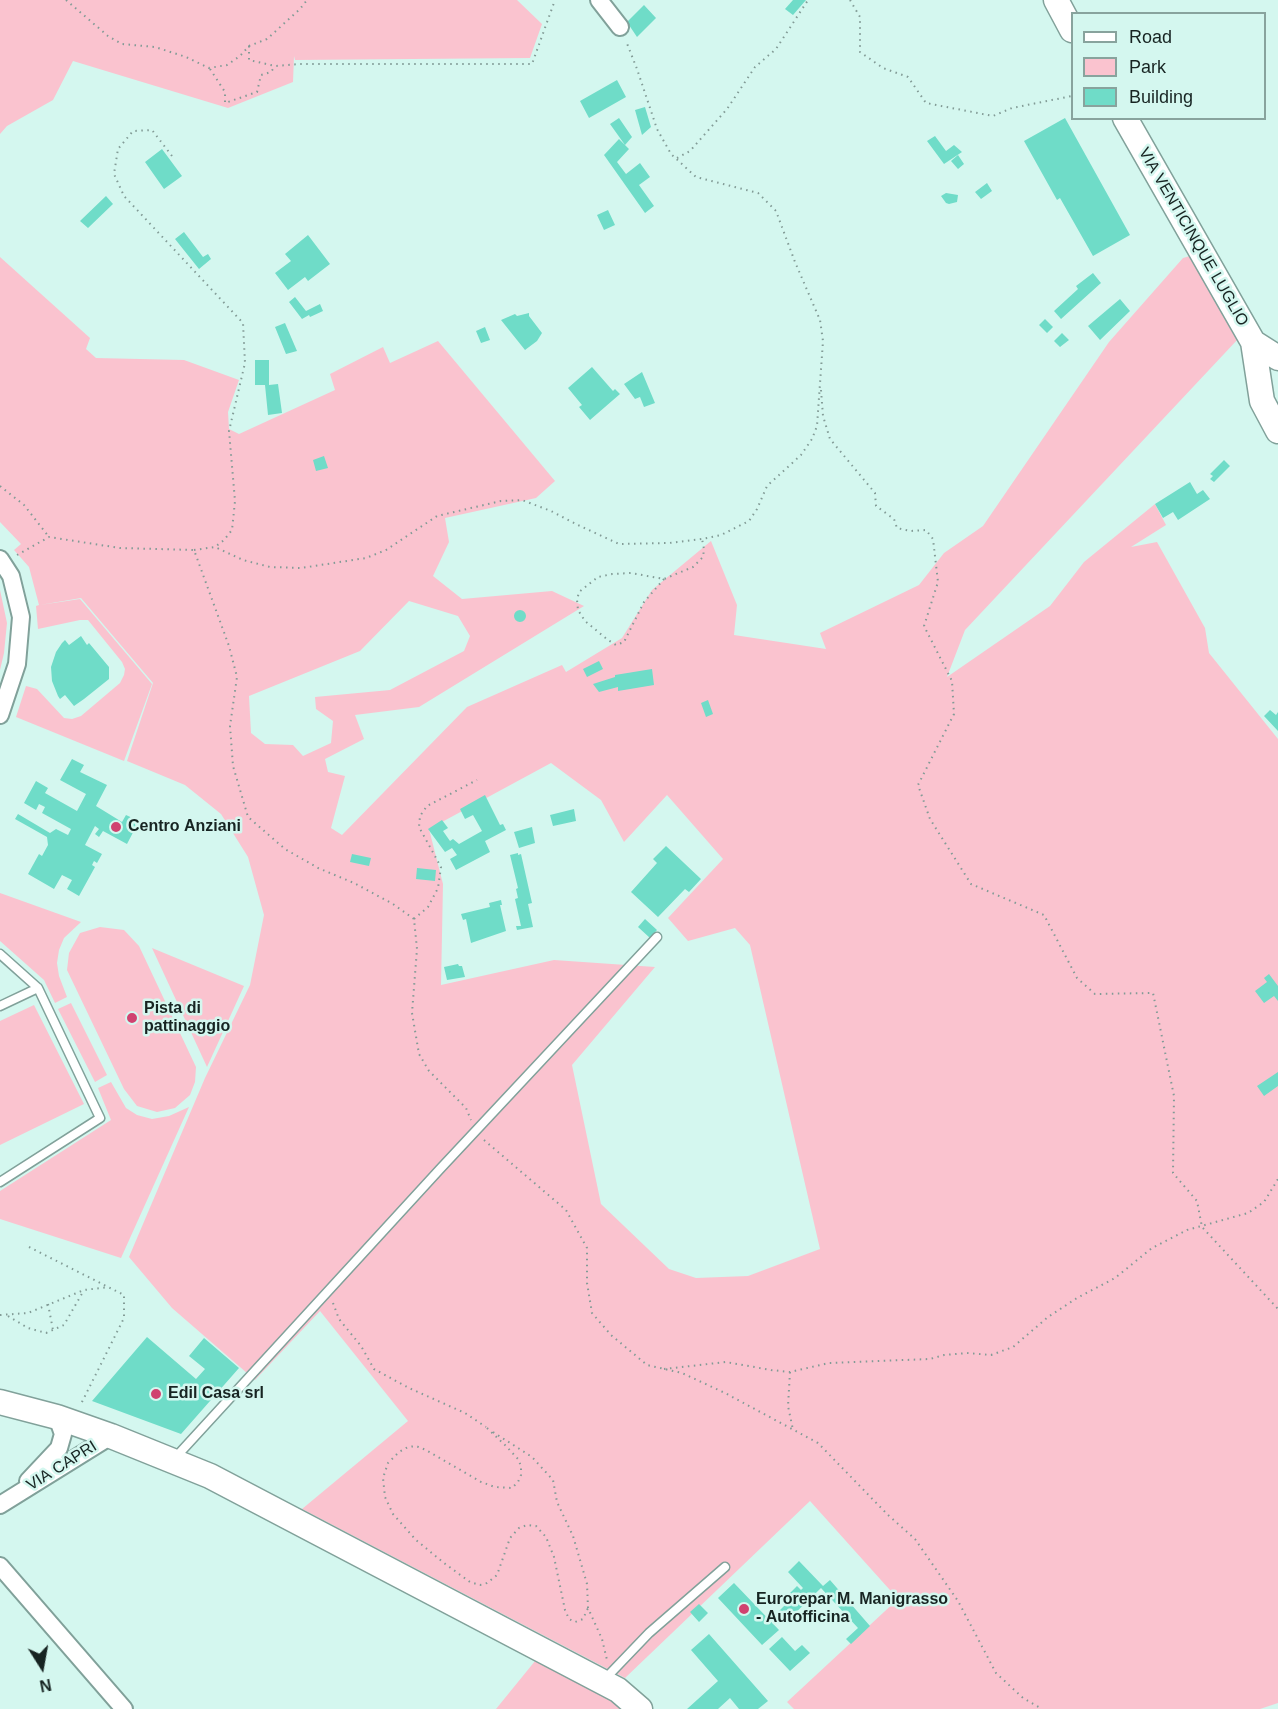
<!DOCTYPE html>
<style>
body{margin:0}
#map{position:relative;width:1278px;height:1709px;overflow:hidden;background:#d4f7ef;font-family:Helvetica,sans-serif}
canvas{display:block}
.legend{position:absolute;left:1071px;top:12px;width:195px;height:108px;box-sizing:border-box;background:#d4f7ef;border:2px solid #88a39d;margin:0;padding:8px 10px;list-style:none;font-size:18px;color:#172422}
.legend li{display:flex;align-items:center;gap:12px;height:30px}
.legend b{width:30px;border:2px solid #88a39d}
.north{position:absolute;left:12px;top:1637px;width:60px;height:60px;-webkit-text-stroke:4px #d4f7ef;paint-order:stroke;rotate:169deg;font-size:16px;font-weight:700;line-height:24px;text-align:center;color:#172422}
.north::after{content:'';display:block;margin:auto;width:21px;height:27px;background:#172422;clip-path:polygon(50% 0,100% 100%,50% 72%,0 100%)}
</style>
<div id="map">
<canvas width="1278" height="1709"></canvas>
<ul class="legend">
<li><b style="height:8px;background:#fff"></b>Road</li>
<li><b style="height:16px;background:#fac3cf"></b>Park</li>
<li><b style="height:16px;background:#6fdcc8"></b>Building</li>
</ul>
<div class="north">N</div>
</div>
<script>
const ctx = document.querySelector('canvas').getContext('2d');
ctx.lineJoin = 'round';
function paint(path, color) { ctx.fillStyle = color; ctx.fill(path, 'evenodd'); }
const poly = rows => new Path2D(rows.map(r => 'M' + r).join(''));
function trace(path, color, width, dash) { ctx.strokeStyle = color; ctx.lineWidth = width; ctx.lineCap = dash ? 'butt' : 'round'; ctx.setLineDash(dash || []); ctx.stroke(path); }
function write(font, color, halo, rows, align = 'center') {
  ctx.font = font + ' Helvetica,sans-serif'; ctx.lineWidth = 5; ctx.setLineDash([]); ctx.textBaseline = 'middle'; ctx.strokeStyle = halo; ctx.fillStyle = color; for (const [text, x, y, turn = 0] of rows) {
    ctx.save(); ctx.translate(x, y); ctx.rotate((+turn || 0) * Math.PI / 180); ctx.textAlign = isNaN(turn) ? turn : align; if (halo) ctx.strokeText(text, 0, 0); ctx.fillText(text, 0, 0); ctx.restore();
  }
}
const green = poly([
 [0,0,517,0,542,24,530,58,295,60,294,56,293,82,228,108,73,61,53,100,7,126,0,134],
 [1197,254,1239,338,965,630,947,677,1050,606,1084,562,1155,504,1166,525,1131,547,1157,542,1205,628,1209,653,1278,739,1278,1703,1260,1709,794,1709,787,1702,898,1599,810,1501,625,1678,302,1509,408,1421,320,1311,255,1380,172,1308,129,1257,205,1078,250,985,264,915,248,857,221,814,185,785,127,761,153,683,81,598,40,605,80,599,152,684,124,761,16,717,26,686,37,689,64,718,72,719,81,716,120,683,124,675,125,669,122,662,88,620,80,620,38,629,36,606,39,605,29,567,14,550,21,544,0,522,0,257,90,338,86,349,96,358,184,360,239,380,228,412,229,429,239,434,335,390,330,374,383,347,390,363,438,341,555,481,536,498,445,518,449,542,433,576,462,599,552,591,584,606,419,707,355,715,364,739,325,759,328,772,345,776,331,828,342,835,467,707,562,665,566,672,622,638,652,590,711,541,737,605,734,635,826,649,820,633,919,585,944,553,983,526,1109,342,1183,258],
 [409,601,458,616,470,636,464,651,390,690,315,697,316,709,333,721,331,743,303,756,293,745,265,744,251,733,249,696,360,651],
 [551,763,601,800,624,842,667,795,723,859,668,918,688,941,735,928,750,945,820,1249,748,1276,696,1278,669,1269,601,1204,572,1065,655,967,554,960,441,985,443,884,429,829],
 [0,590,7,623,4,653,0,670],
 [0,893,81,922,64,938,59,950,57,963,59,976,67,997,55,1003,44,980,0,941],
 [100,927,124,930,139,946,196,1067,195,1082,190,1095,175,1108,157,1112,137,1106,124,1089,67,970,69,953,80,933],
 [152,948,244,986,207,1067],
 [71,1003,107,1075,95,1082,58,1009],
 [34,1005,84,1104,0,1145,0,1021],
 [111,1082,126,1108,137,1115,152,1119,169,1116,189,1107,121,1258,0,1219,0,1191,111,1120,98,1088],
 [544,1650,642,1709,496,1709]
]);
const building = poly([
 [793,0,806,0,793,15,785,9],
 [644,5,656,18,637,37,627,22],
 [617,80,626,97,589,118,580,101],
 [645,107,651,127,642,135,635,110],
 [619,118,632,137,625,145,610,124],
 [1065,118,1130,235,1093,256,1060,198,1057,200,1024,141],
 [935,136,946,151,954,145,962,152,944,164,927,141],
 [619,139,629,149,617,162,626,174,640,163,650,177,639,185,654,206,645,213,604,155],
 [162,149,182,176,164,189,145,162],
 [958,155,964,164,958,169,951,161],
 [987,183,992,191,981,199,975,192],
 [946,193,958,195,957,202,949,204,946,203,941,196],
 [106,196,113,204,88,228,80,221],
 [608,210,615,225,604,230,597,215],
 [184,232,203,257,208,254,211,259,199,269,175,239],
 [308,235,330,264,308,281,305,277,288,290,275,273,291,261,285,254],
 [1093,273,1101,283,1061,319,1054,311,1078,289,1076,286],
 [295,297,306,311,320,304,323,311,310,317,309,315,302,319,289,302],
 [1120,299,1130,311,1100,340,1088,326],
 [529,313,529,316,542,333,537,341,525,350,501,320,515,314,517,316],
 [1045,319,1053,327,1047,333,1039,325],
 [285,323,297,351,286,354,275,327],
 [485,327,490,340,481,343,476,331],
 [1062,333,1069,340,1060,347,1054,341],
 [255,360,269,360,269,385,278,384,282,413,268,415,265,385,255,385],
 [592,367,613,391,615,389,620,394,590,420,579,407,582,405,568,388],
 [642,372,655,403,644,407,640,397,635,399,624,384],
 [324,456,328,468,316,471,313,460],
 [1224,460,1230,466,1214,482,1210,479,1213,476,1210,474],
 [1190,482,1197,494,1203,490,1210,499,1178,520,1173,512,1163,518,1155,504],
 '514 616a6 6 0 1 1 12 0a6 6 0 1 1-12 0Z',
 [81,636,87,645,89,643,109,667,109,679,84,699,74,706,65,695,60,699,58,696,52,681,51,667,56,652,62,643,65,640,69,645],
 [599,661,603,669,587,677,583,669],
 [652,669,654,685,618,691,618,687,599,692,593,684,615,677,615,675],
 [708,700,713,714,706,717,701,703],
 [1270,710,1276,715,1278,712,1278,731,1264,716],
 [72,759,84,765,80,772,107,785,96,806,122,822,126,815,139,821,127,844,103,831,99,837,95,834,99,829,95,826,85,845,102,854,97,863,94,861,92,865,95,867,79,896,67,889,72,880,62,875,54,889,28,874,39,854,42,856,48,845,47,837,15,819,18,814,50,833,56,829,68,835,71,829,42,813,45,807,39,804,36,810,24,803,36,781,48,788,45,793,77,811,86,794,60,780],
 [485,795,500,825,503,824,506,830,485,841,490,852,456,870,450,859,457,855,452,848,445,852,428,829,442,820,448,828,443,831,450,841,453,839,459,844,482,831,473,815,465,819,460,809],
 [574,809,576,821,553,826,550,815],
 [532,827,535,843,519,848,514,832],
 [666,846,701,879,689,892,685,889,658,917,631,892,657,863,653,859],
 [518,853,518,855,521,854,532,903,528,904,533,927,517,930,516,926,521,926,515,899,518,898,516,889,518,888,510,855],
 [352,854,371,858,369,866,350,862],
 [417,868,436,870,435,881,416,879],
 [501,900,502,905,500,905,506,931,471,943,466,919,463,920,461,914,490,907,489,903],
 [645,919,657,930,650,938,638,927],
 [458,964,459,966,462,966,465,977,447,980,444,967],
 [1269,974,1278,986,1278,1001,1274,996,1264,1003,1255,991,1267,982,1264,978],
 [1278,1072,1278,1086,1264,1096,1257,1086],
 [147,1337,196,1379,205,1369,189,1356,204,1338,239,1368,181,1434,92,1401],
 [799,1561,823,1586,830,1580,870,1626,851,1644,846,1639,858,1628,821,1588,786,1622,777,1613,789,1601,786,1597,797,1586,801,1590,803,1588,788,1572],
 [734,1583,779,1630,762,1645,718,1598],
 [699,1604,708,1613,699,1622,690,1612],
 [709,1634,768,1701,758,1709,739,1709,730,1698,718,1709,687,1709,718,1681,691,1650],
 [782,1637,795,1651,802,1645,810,1653,790,1671,769,1649]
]);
const path = poly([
 [66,0,108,36,122,44,155,47,186,57,209,68,227,65,240,56,249,46,267,39,300,9,307,0],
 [850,0,860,17,860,52,883,68,908,77,926,103,993,116,1012,108,1072,96],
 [249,46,249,60,275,66,299,64,532,64,555,0],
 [210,69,225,92,225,103,257,92,261,75,271,72,275,66],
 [172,156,152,130,133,131,118,149,114,174,124,196,243,323,245,363,229,431,235,501,232,530,224,540,215,547],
 [677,158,690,151,727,109,755,67,776,49,808,0],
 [821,390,823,416,830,439,875,493,876,506,894,519,897,528,910,531,926,530,933,539,938,582,924,626,952,681,954,714,918,785,930,819,971,884,1044,915,1077,978,1095,994,1153,993,1174,1096,1173,1173,1197,1201,1202,1227,1278,1309],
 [0,486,24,505,49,537],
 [194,550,215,547,243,560,270,567,301,568,366,558,386,550,437,516,501,501,522,500,551,511,578,525,619,544,669,543,702,539,721,535,749,521,757,509,767,486,801,455,812,439,817,426,823,341,820,320,795,262,776,211,758,193,696,177,671,154,657,129,637,69,626,41],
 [17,555,49,537,120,548,194,550,229,646,237,677,230,726,233,766,248,817,285,849,318,868,354,883,393,904,414,919,417,949,412,1013,419,1054,429,1071,466,1108,471,1120],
 [664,579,644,602,624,642,616,645,608,640,585,621,578,610,577,600,579,592,598,577,612,574,631,573,664,579,693,567,703,557,704,549,702,539],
 [414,919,428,907,438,888,441,867,419,827,420,816,427,806,477,780],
 [484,1140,566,1210,587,1248,587,1283,592,1313,611,1335,647,1365,682,1373,725,1393,818,1443,888,1515,915,1539,958,1601,996,1673,1023,1698,1042,1709],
 [29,1247,124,1295,124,1318,81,1404],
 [333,1303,339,1319,361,1346,374,1369,409,1388,465,1413,486,1427],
 [48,1304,53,1330],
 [0,1315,28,1313,84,1290,109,1287],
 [8,1316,28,1328,46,1333,64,1325,84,1290],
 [664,1369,726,1362,771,1370,790,1372,829,1363,930,1359,944,1355,967,1353,991,1355,1013,1347,1048,1317,1077,1298,1115,1278,1152,1248,1187,1230,1248,1213,1264,1202,1278,1179],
 [790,1372,788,1406,793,1430],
 [487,1428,506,1446,518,1459,521,1466,521,1475,518,1482,512,1488,495,1487,481,1482,426,1450,416,1446,408,1447,399,1452,388,1463,383,1478,385,1497,393,1514,416,1540,444,1563,470,1582,480,1585,487,1583,497,1575,510,1538,519,1528,527,1525,536,1526,546,1537,554,1557,565,1610,569,1619,575,1622,583,1619,588,1608],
 [493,1432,532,1457,553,1480,557,1502,573,1536,587,1584,588,1608,602,1639,607,1660]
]);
const lane = poly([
 [0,954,38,988,100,1118,0,1182],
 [0,1006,38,988],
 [175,1458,440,1169,657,937],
 [603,1681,649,1633,725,1567]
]);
const street = poly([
 [599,0,620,27],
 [0,559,11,576,21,617,17,664,0,715],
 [28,1481,59,1448,63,1434,57,1417],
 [0,1505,111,1436],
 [0,1566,124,1709]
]);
const secondary = poly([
 [1056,0,1072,30],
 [1125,118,1253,342,1278,358],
 [1253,342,1262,401,1278,431],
 [0,1402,57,1417,111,1436,210,1476,618,1690,640,1709]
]);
const markers = [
 [116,827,6,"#d04270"],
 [132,1018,6,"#d04270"],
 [156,1394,6,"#d04270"],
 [744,1609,6,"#d04270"]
];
const streetNames = [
 ["VIA VENTICINQUE LUGLIO",1193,237,60],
 ["VIA CAPRI",62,1466,-32]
];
const poiNames = [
 ["Centro Anziani",128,827],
 ["Pista di",144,1009],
 ["pattinaggio",144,1027],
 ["Edil Casa srl",168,1394],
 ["Eurorepar M. Manigrasso",756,1600],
 ["- Autofficina",756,1618]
];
paint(green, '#fac3cf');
paint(building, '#6fdcc8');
trace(lane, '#81a19a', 11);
trace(street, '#81a19a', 20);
trace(secondary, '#81a19a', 27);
trace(path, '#829b96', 2, [1.5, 4.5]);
trace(lane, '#fff', 8);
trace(street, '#fff', 16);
trace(secondary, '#fff', 24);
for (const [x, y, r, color] of markers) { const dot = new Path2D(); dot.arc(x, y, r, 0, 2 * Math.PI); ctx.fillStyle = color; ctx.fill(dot); trace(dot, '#d4f7ef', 2); }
write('16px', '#172422', '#d4f7ef', streetNames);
write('bold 16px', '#172422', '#d4f7ef', poiNames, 'left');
</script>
